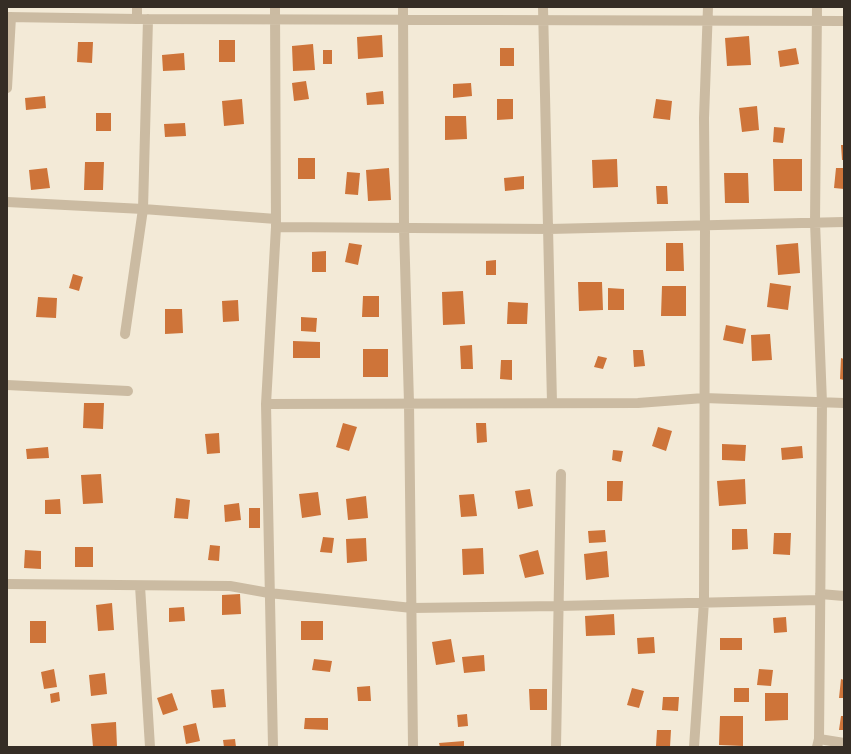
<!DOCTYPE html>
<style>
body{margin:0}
#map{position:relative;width:851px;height:754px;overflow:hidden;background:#f3ead7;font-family:Barlow,sans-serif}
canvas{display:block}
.frame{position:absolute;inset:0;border:8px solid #352d25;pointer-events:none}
</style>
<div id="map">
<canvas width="851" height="754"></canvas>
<div class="frame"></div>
</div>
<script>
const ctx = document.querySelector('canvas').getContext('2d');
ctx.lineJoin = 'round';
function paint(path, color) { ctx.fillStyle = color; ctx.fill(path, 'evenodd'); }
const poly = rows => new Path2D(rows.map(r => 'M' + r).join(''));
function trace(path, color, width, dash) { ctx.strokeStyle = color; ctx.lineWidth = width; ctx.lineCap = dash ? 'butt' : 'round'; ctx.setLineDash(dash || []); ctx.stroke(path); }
const building = poly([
 [382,35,383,57,358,59,357,37],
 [749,36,751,65,727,66,725,38],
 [219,40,235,40,235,62,219,62],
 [78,42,93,42,92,63,77,62],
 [313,44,315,70,293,71,292,46],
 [500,48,514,48,514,66,500,66],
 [796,48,799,64,780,67,778,51],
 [323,50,332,50,332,64,323,64],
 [184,53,185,70,163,71,162,55],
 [306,81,309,99,294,101,292,83],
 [471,83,472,96,453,98,453,84],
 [383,91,384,104,367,105,366,93],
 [45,96,46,108,26,110,25,98],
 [242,99,244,124,224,126,222,101],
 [497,99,513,99,513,119,497,120],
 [656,99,672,101,670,120,653,118],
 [757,106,759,130,742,132,739,108],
 [96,113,111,113,111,131,96,131],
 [445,116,466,116,467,139,445,140],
 [185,123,186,136,165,137,164,124],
 [774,127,785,128,783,143,773,142],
 [841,145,844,145,844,160,842,160],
 [298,158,315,158,315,179,298,179],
 [617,159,618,187,593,188,592,160],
 [773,159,802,159,802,191,774,191],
 [85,162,104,162,103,190,84,190],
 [47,168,50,188,31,190,29,170],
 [389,168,391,200,368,201,366,170],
 [836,168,844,168,844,189,834,188],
 [347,172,360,173,358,195,345,194],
 [724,173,748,173,749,203,725,203],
 [524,176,524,189,505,191,504,178],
 [656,186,667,186,668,204,657,204],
 [349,243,362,245,358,265,345,262],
 [666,243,683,243,684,271,666,271],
 [798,243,800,273,778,275,776,245],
 [326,251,326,272,312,272,312,252],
 [496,260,496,275,486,275,486,261],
 [73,274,83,277,79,291,69,288],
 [578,282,602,282,603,310,579,311],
 [770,283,791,286,788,310,767,307],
 [662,286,686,286,686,316,661,316],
 [608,288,624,289,624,310,608,310],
 [463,291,465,324,443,325,442,292],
 [363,296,379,296,379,317,362,317],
 [38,297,57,298,56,318,36,317],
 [238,300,239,321,223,322,222,301],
 [508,302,528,303,527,324,507,324],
 [165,309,182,309,183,333,165,334],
 [301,317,317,318,316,332,301,331],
 [726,325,746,329,743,344,723,340],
 [770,334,772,360,752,361,751,335],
 [293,341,320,342,320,358,293,358],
 [472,345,473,369,461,369,460,346],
 [363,349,388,349,388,377,363,377],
 [633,350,643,350,645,366,634,367],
 [598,356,607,358,603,369,594,367],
 [841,358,844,359,844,380,840,379],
 [501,360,512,360,512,380,500,379],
 [84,403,104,403,103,429,83,428],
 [343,423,357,427,349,451,336,447],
 [476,423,486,423,487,442,477,443],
 [658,427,672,431,666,451,652,446],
 [219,433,220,453,207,454,205,434],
 [722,444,746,445,745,461,722,460],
 [802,446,803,458,782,460,781,448],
 [48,447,49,458,27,459,26,449],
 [613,450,623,451,621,462,612,460],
 [101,474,103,503,83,504,81,475],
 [745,479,746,504,719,506,717,481],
 [607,481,623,481,622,501,607,501],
 [530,489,533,506,518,509,515,491],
 [318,492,321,515,302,518,299,494],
 [474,494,477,516,461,517,459,495],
 [366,496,368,518,348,520,346,499],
 [176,498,190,500,188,519,174,518],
 [60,499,61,514,45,514,45,500],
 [239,503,241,520,225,522,224,505],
 [249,508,260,508,260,528,249,528],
 [732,529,747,529,748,549,732,550],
 [605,530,606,542,589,543,588,531],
 [774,533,791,533,790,555,773,554],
 [323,537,334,538,332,553,320,552],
 [366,538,367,561,347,563,346,539],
 [210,545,220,546,219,561,208,560],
 [75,547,93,547,93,567,75,567],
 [483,548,484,574,463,575,462,549],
 [25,550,41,551,41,569,24,568],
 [538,550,544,574,525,578,519,555],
 [607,551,609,577,586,580,584,554],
 [240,594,241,614,222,615,222,595],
 [112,603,114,630,98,631,96,605],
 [184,607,185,621,169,622,169,608],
 [614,614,615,635,586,636,585,616],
 [786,617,787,632,774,633,773,618],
 [30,621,46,621,46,643,30,643],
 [301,621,323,621,323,640,301,640],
 [654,637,655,653,638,654,637,638],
 [720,638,742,638,742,650,720,650],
 [451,639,455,662,436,665,432,642],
 [484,655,485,671,464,673,462,657],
 [314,659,332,661,330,672,312,670],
 [54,669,57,687,44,689,41,672],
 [759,669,773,670,771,686,757,685],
 [105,673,107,694,91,696,89,675],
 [841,679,844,680,844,698,839,698],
 [370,686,371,701,358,701,357,687],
 [632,688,644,691,639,708,627,705],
 [734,688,749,688,749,702,734,702],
 [224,689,226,707,213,708,211,690],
 [529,689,547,689,547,710,530,710],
 [59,692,60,701,51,703,50,694],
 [172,693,178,710,163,715,157,698],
 [765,693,788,693,788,720,765,721],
 [663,697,679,697,678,711,662,710],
 [467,714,468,726,458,727,457,715],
 [720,716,743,716,743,746,719,745],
 [841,716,844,716,844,730,839,730],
 [305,718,328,718,328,730,304,729],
 [116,722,117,747,93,747,91,724],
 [196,723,200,741,186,744,183,726],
 [657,730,671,730,670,747,656,746],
 [235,739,236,747,224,747,223,740],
 [464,741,464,747,440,747,439,743]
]);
const street = poly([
 [403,7,404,228,409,403,413,747],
 [543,7,552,403],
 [817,7,815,222,822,403,819,739,817,747],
 [7,17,137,19,844,21],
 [137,19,137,7],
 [7,88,11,17],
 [7,202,143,209,276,219],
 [276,227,549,229,844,222],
 [125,334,143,209,148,19],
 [7,385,128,391],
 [266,404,638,403,704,398,844,403],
 [7,584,230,586,269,593,412,608,558,606,820,600],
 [140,586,150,747],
 [820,594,844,596],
 [819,739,844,743],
 [273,747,266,404,276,227,275,7],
 [556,747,561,474],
 [694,747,704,602,705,225,704,118,708,7]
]);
paint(building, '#ce7439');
trace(street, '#cbbba2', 10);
</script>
